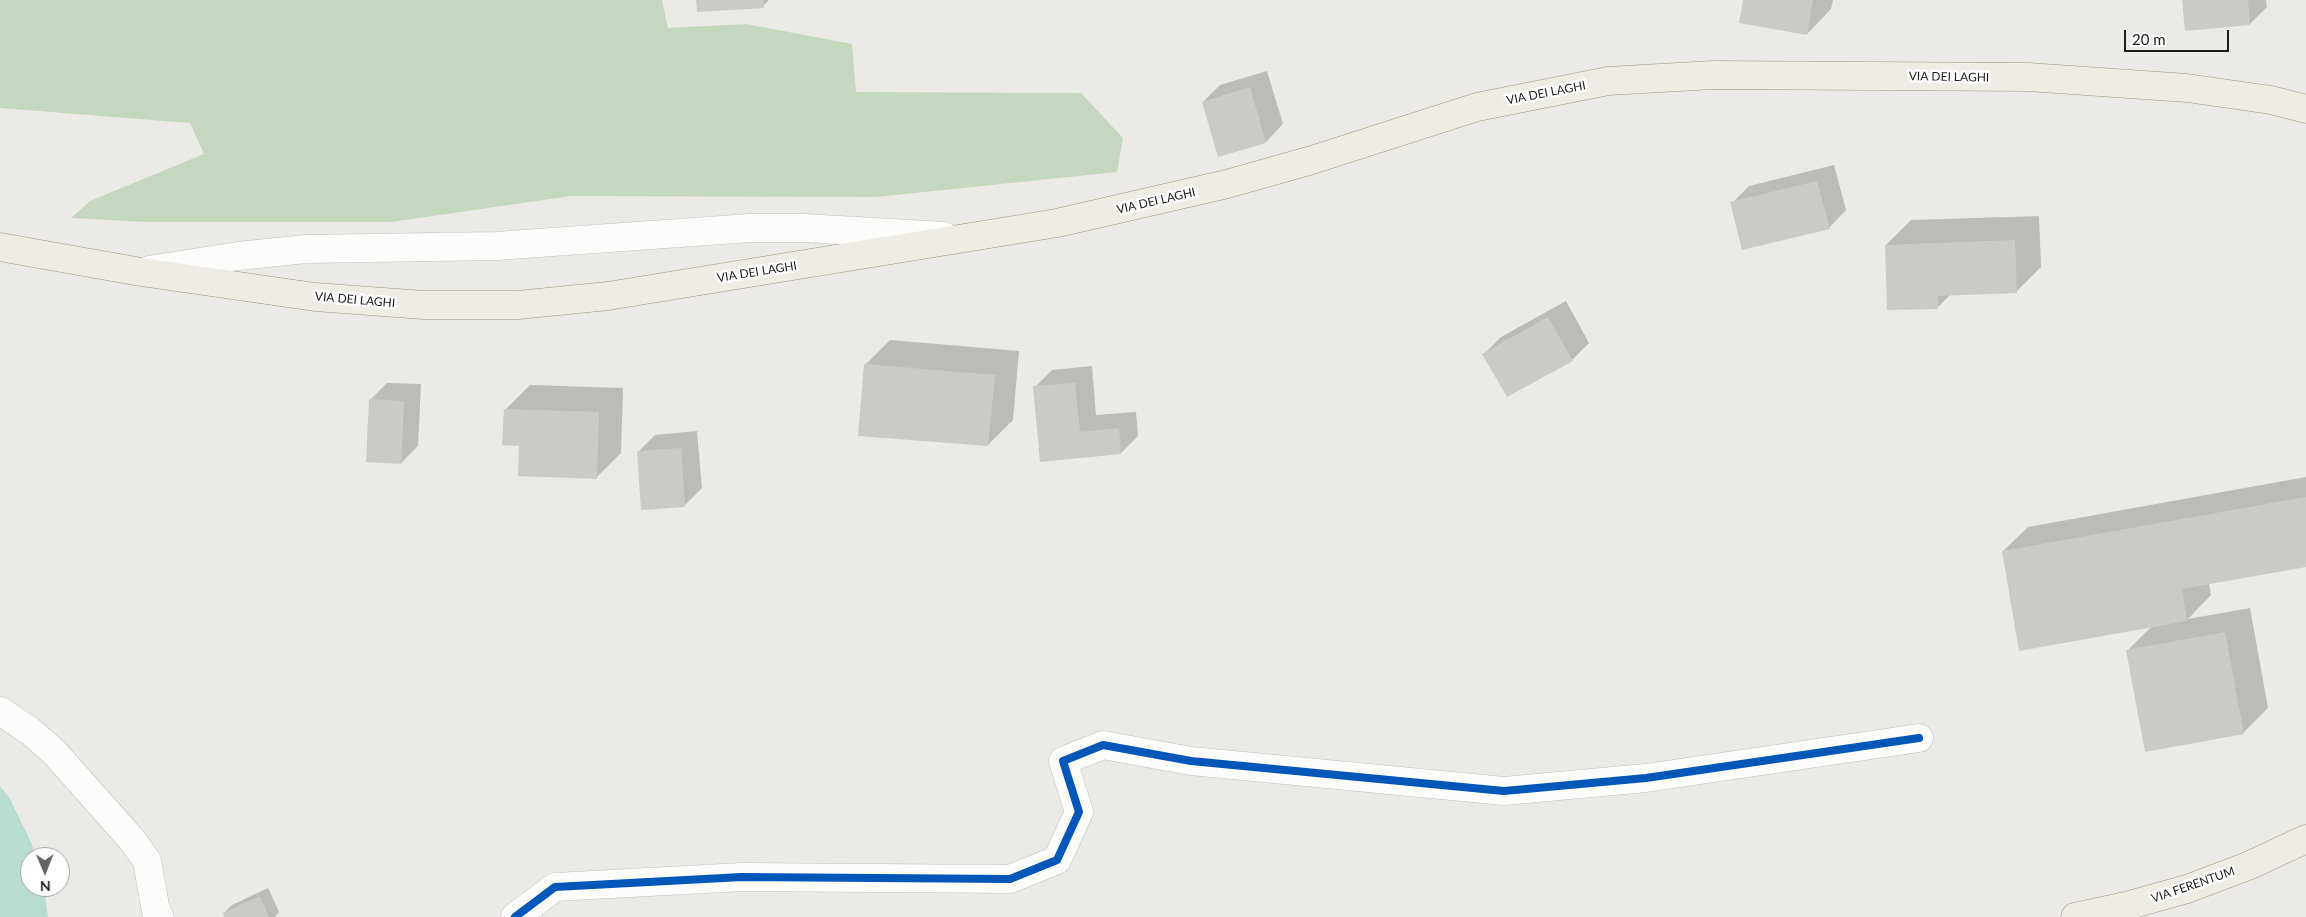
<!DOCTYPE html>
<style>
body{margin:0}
#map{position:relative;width:2306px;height:917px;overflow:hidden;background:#ebeae6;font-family:Lato,sans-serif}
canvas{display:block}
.north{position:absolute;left:20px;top:847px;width:50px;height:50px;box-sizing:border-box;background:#fff;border:1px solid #a5a5a5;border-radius:50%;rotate:179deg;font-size:14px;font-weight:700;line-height:20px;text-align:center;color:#1d1d1d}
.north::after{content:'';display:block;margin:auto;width:18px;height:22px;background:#656563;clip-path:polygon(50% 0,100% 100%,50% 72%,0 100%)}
.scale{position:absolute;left:2124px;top:30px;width:105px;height:22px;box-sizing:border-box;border:2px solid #1d1d1d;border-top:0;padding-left:6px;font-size:15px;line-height:18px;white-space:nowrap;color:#1d1d1d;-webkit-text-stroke:4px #fff;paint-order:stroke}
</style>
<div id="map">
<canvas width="2306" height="917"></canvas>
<div class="north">N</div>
<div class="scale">20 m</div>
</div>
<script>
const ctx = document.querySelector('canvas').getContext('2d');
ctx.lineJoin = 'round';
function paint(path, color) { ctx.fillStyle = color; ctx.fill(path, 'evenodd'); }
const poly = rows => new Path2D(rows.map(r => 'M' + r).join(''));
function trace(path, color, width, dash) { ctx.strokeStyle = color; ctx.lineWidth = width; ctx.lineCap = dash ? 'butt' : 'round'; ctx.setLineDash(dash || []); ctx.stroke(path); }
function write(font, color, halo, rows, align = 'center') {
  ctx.font = font + ' Lato,sans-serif'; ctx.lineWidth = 5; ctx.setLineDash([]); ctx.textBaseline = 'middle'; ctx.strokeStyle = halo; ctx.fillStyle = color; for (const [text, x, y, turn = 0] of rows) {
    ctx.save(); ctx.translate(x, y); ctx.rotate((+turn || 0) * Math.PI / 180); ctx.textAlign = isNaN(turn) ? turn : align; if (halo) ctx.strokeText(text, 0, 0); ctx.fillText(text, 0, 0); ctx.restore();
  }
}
const forest = poly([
 [0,0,662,0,668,28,746,24,852,44,856,92,1081,93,1123,138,1117,172,876,197,571,196,391,222,147,222,71,218,90,201,204,154,190,123,0,108]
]);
const pitch = poly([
 [0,786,9,797,32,844,36,857,30,857,30,887,44,887,48,917,0,917]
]);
const shadow = poly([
 [698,0,769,0,763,6],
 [1745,0,1833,0,1831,9,1807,34],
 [2183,0,2266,0,2267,7,2250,24],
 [1267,71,1283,124,1266,142,1218,155,1203,102,1220,85],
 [1834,165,1846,210,1829,228,1732,203,1749,186],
 [2039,216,2041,267,2016,292,1951,294,1938,307,1886,245,1911,220],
 [1566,301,1589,343,1572,360,1484,354,1501,337],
 [890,340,1019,351,1013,420,988,445,865,365],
 [1092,366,1096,415,1136,412,1138,436,1121,453,1042,460,1035,387,1052,370],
 [387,383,421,384,418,446,401,463,370,400],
 [530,385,623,388,621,453,596,478,520,445,505,410],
 [697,431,702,488,685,505,638,452,655,435],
 [2306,477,2306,566,2209,583,2211,595,2188,619,2250,608,2268,708,2243,733,2128,650,2152,626,2003,551,2028,527],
 [268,888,279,912,275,917,226,917,224,913,232,905]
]);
const building = poly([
 [696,0,763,0,764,8,697,12],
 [1743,0,1813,0,1807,35,1739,23],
 [2182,0,2248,0,2250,25,2185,31],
 [1250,87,1266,143,1218,157,1202,102],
 [1817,181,1830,229,1742,250,1730,202],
 [2015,240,2017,293,1938,296,1938,309,1887,310,1885,245],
 [1548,317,1573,361,1507,397,1482,354],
 [864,364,995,375,988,446,858,436],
 [1075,383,1080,432,1119,428,1121,454,1040,462,1033,386],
 [369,399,404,401,401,464,366,462],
 [504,409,599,412,597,479,518,476,519,446,502,445],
 [681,448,685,507,641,510,637,451],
 [2306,497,2306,567,2182,589,2187,621,2019,651,2002,551],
 [2225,632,2244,734,2145,752,2126,650],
 [260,896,269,917,224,917,223,913]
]);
const minor = poly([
 [149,270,238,256,306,249,496,246,750,228,804,228,944,236],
 [0,711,30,731,54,752,133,841,147,861,156,911,160,917],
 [515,917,555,887,742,877,1010,879,1057,860,1079,812,1063,761,1103,745,1191,761,1504,791,1646,778,1919,738]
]);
const major = poly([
 [0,247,141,272,315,297,424,305,518,305,608,296,1057,223,1227,184,1312,160,1477,107,1608,81,1713,75,2028,77,2187,88,2271,100,2306,109],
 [2075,917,2126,906,2187,889,2248,866,2306,839]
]);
const cycleway = poly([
 [515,917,555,887,742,877,1010,879,1057,860,1079,812,1063,761,1103,745,1191,761,1504,791,1646,778,1919,738]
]);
const streetNames = [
 ["VIA DEI LAGHI",1949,77,1],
 ["VIA DEI LAGHI",1546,93,-11],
 ["VIA DEI LAGHI",1156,201,-13],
 ["VIA DEI LAGHI",757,272,-9],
 ["VIA DEI LAGHI",355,300,5],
 ["VIA FERENTUM",2193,885,-19]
];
paint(forest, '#c5d7be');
paint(pitch, '#b6ddd0');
paint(shadow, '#0003');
paint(building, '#cccac7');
trace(minor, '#c1c0be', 29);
trace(major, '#9e9986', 29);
trace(minor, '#fcfcfb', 28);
trace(major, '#eeece5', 28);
trace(cycleway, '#0057b8', 8);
write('12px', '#1d1d1d', '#fff', streetNames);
</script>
